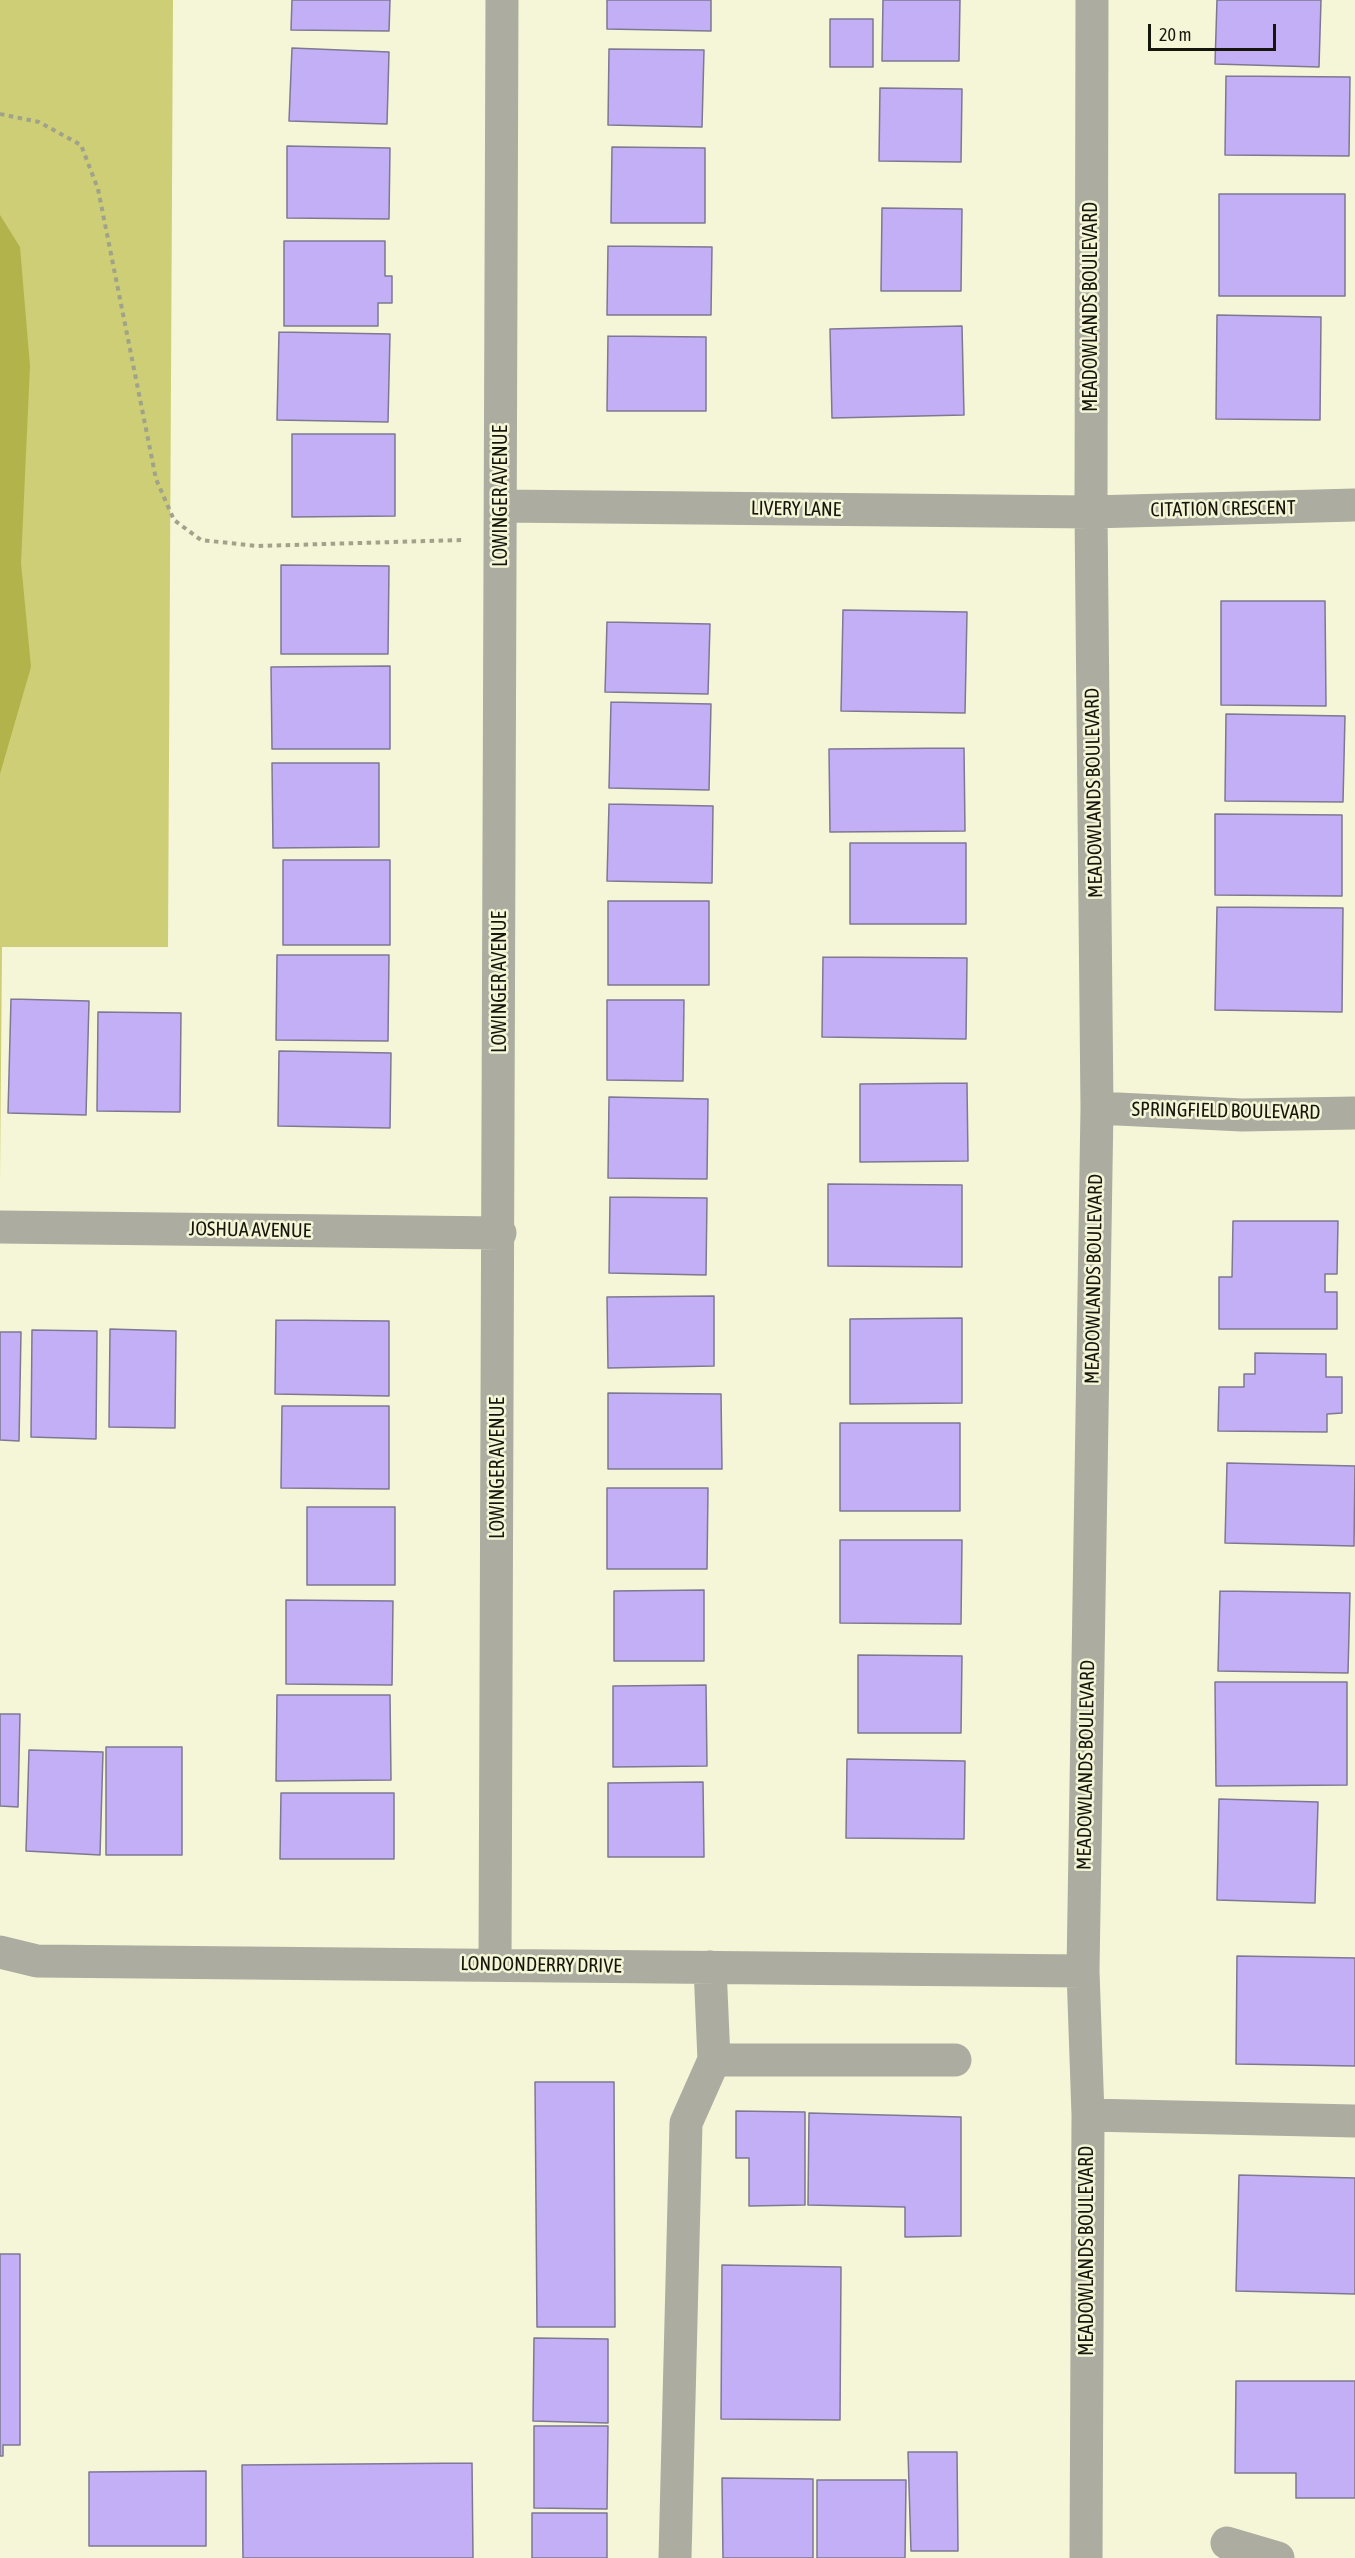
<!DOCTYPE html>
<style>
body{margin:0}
#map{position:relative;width:1355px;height:2558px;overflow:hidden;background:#f5f6d7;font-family:"Asap Condensed",sans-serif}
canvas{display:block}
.scale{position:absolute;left:1148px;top:24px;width:128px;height:27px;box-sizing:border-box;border:3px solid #16160c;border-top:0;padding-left:8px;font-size:18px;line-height:21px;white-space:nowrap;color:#16160c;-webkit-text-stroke:4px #f5f6d7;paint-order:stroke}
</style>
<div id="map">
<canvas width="1355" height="2558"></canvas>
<div class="scale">20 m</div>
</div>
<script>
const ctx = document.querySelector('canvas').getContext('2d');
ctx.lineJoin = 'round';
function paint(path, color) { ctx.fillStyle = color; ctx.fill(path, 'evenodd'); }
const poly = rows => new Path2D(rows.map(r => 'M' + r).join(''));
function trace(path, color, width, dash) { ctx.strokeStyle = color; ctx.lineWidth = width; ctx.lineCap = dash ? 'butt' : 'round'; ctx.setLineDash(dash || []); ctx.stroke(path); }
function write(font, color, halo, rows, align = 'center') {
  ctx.font = font + ' "Asap Condensed",sans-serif'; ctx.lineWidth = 5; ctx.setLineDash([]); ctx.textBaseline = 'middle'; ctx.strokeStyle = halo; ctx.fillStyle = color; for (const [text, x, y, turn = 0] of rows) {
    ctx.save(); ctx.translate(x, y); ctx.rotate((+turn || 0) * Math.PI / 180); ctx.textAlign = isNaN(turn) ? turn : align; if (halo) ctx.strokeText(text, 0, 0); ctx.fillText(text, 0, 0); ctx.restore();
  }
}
const green = poly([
 [0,0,173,0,168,947,2,947,0,1182]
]);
const water = poly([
 [0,215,20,247,30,366,21,563,31,667,0,774]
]);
const building = poly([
 [292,0,390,0,389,31,291,30,292,0],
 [607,0,711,0,711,31,607,29,607,0],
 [883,0,960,0,959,61,882,61,883,0],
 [1217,0,1321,0,1319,67,1215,64,1217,0],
 [830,19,873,19,873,67,830,67,830,19],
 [292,48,389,52,387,124,289,121,292,48],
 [609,49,704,50,702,127,608,125,609,49],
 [1226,76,1350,77,1349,156,1225,155,1226,76],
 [880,88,962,89,961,162,879,161,880,88],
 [287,146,390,148,389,219,287,218,287,146],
 [612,147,705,148,705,223,611,223,612,147],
 [1219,194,1345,194,1345,296,1219,296,1219,194],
 [882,208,962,209,961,291,881,291,882,208],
 [284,241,385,241,385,276,392,276,392,303,378,303,378,326,284,326,284,241],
 [608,246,712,247,711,315,607,315,608,246],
 [1217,315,1321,317,1320,420,1216,419,1217,315],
 [962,326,964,415,832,418,830,329,962,326],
 [279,332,390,334,388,422,277,420,279,332],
 [608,336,706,337,706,411,607,411,608,336],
 [292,434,395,434,395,516,292,517,292,434],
 [281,565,389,566,388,654,281,654,281,565],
 [1221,601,1325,601,1326,706,1221,705,1221,601],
 [843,610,967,612,965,713,841,711,843,610],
 [607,622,710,624,708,694,605,692,607,622],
 [390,666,390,749,272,749,271,667,390,666],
 [611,702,711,704,709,790,609,788,611,702],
 [1226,714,1345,716,1343,802,1225,801,1226,714],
 [964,748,965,831,830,832,829,749,964,748],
 [272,763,379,763,379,847,273,848,272,763],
 [609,804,713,806,712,883,607,881,609,804],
 [1215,814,1342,815,1342,896,1215,895,1215,814],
 [850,843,966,843,966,924,850,924,850,843],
 [283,860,390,860,390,945,283,945,283,860],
 [608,901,709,901,709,985,608,985,608,901],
 [1217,907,1343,908,1342,1012,1215,1010,1217,907],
 [277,955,389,955,388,1041,276,1040,277,955],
 [823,957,967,958,966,1039,822,1037,823,957],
 [11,999,89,1001,86,1115,8,1113,11,999],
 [607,1000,684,1000,683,1081,607,1080,607,1000],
 [98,1012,181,1013,180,1112,97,1111,98,1012],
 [279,1051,391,1053,390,1128,278,1126,279,1051],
 [967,1083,968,1161,860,1162,860,1084,967,1083],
 [609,1097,708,1099,707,1179,608,1178,609,1097],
 [828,1184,962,1185,962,1267,828,1266,828,1184],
 [610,1197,707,1198,706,1275,609,1273,610,1197],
 [1233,1221,1338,1221,1337,1274,1325,1274,1325,1292,1337,1292,1337,1329,1219,1329,1219,1277,1232,1277,1233,1221],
 [714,1296,714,1366,608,1368,607,1297,714,1296],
 [962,1318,962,1403,850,1404,850,1319,962,1318],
 [276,1320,389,1321,389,1396,275,1394,276,1320],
 [110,1329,176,1331,175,1428,109,1427,110,1329],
 [32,1330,97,1331,96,1439,31,1437,32,1330],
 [0,1332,21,1332,19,1441,0,1440,0,1332],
 [1255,1353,1326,1354,1326,1377,1342,1377,1342,1413,1327,1414,1327,1432,1218,1431,1219,1387,1244,1387,1244,1374,1255,1374,1255,1353],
 [608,1393,721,1394,722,1469,608,1469,608,1393],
 [282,1406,389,1406,389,1489,281,1488,282,1406],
 [840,1423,960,1423,960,1511,840,1511,840,1423],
 [1227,1463,1355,1466,1354,1546,1225,1543,1227,1463],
 [607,1488,708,1488,707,1569,607,1569,607,1488],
 [307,1507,395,1507,395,1585,307,1585,307,1507],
 [840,1540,962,1540,961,1624,840,1623,840,1540],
 [704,1590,704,1661,614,1661,614,1591,704,1590],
 [1220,1591,1350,1593,1348,1673,1218,1671,1220,1591],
 [286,1600,393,1601,392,1685,286,1684,286,1600],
 [858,1655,962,1656,961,1733,858,1733,858,1655],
 [1215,1682,1347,1682,1347,1785,1216,1786,1215,1682],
 [706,1685,707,1766,613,1767,613,1686,706,1685],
 [277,1695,390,1695,391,1780,276,1781,277,1695],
 [0,1714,20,1714,18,1807,0,1806,0,1714],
 [106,1747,182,1747,182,1855,106,1855,106,1747],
 [29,1750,103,1752,100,1855,26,1851,29,1750],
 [847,1759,965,1761,964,1839,846,1838,847,1759],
 [703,1782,704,1857,608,1857,608,1783,703,1782],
 [281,1793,394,1793,394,1859,280,1859,281,1793],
 [1219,1799,1318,1802,1315,1903,1217,1900,1219,1799],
 [1237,1956,1355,1958,1355,2066,1236,2064,1237,1956],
 [535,2082,614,2082,615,2327,537,2327,535,2082],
 [736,2111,805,2112,805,2205,749,2206,749,2158,736,2158,736,2111],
 [809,2113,961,2117,961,2236,905,2237,905,2207,808,2205,809,2113],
 [1239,2175,1355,2178,1355,2294,1236,2291,1239,2175],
 [0,2254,20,2254,20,2445,3,2445,3,2456,0,2456,0,2254],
 [722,2265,841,2267,840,2420,721,2419,722,2265],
 [534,2338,608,2339,608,2423,533,2421,534,2338],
 [1236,2381,1355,2381,1355,2498,1296,2498,1296,2473,1235,2473,1236,2381],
 [534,2426,608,2426,607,2509,534,2508,534,2426],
 [908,2452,957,2452,958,2551,911,2551,908,2452],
 [472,2463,473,2558,243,2558,242,2465,472,2463],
 [206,2471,206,2546,89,2546,89,2472,206,2471],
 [722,2478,813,2479,813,2558,723,2558,722,2478],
 [817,2480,906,2480,905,2558,817,2558,817,2480],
 [532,2513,607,2513,607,2558,532,2558,532,2513]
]);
const path = poly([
 [0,114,39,122,81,145,98,189,156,479,174,520,201,540,257,546,462,540]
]);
const minor = poly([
 [501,506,1091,512,1355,505],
 [1097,1108,1242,1115,1355,1113],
 [0,1227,500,1233],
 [0,1952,37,1961,1083,1971],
 [495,1965,502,0],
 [714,2060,955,2060],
 [1088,2115,1355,2121],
 [1227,2543,1278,2558],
 [675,2558,686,2123,714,2060,710,1967],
 [1086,2558,1088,2115,1083,1971,1097,1108,1091,512,1092,0]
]);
const streetNames = [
 ["MEADOWLANDS BOULEVARD",1091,307,-90],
 ["LOWINGER AVENUE",501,496,-90],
 ["LIVERY LANE",796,509,1],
 ["CITATION CRESCENT",1223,509,-1],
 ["MEADOWLANDS BOULEVARD",1094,793,-91],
 ["LOWINGER AVENUE",500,982,-90],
 ["SPRINGFIELD BOULEVARD",1226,1111,1],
 ["JOSHUA AVENUE",250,1230,1],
 ["MEADOWLANDS BOULEVARD",1094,1279,-89],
 ["LOWINGER AVENUE",498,1468,-90],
 ["MEADOWLANDS BOULEVARD",1086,1765,-89],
 ["LONDONDERRY DRIVE",541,1965,1],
 ["MEADOWLANDS BOULEVARD",1087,2251,-90]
];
paint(green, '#cdce75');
paint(water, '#b3b34c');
paint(building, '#c3aff6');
trace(building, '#7e7892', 1.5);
trace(path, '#a1a28b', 4, [4.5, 4.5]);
trace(minor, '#acaca0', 33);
write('20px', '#16160c', '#f5f6d7', streetNames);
</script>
